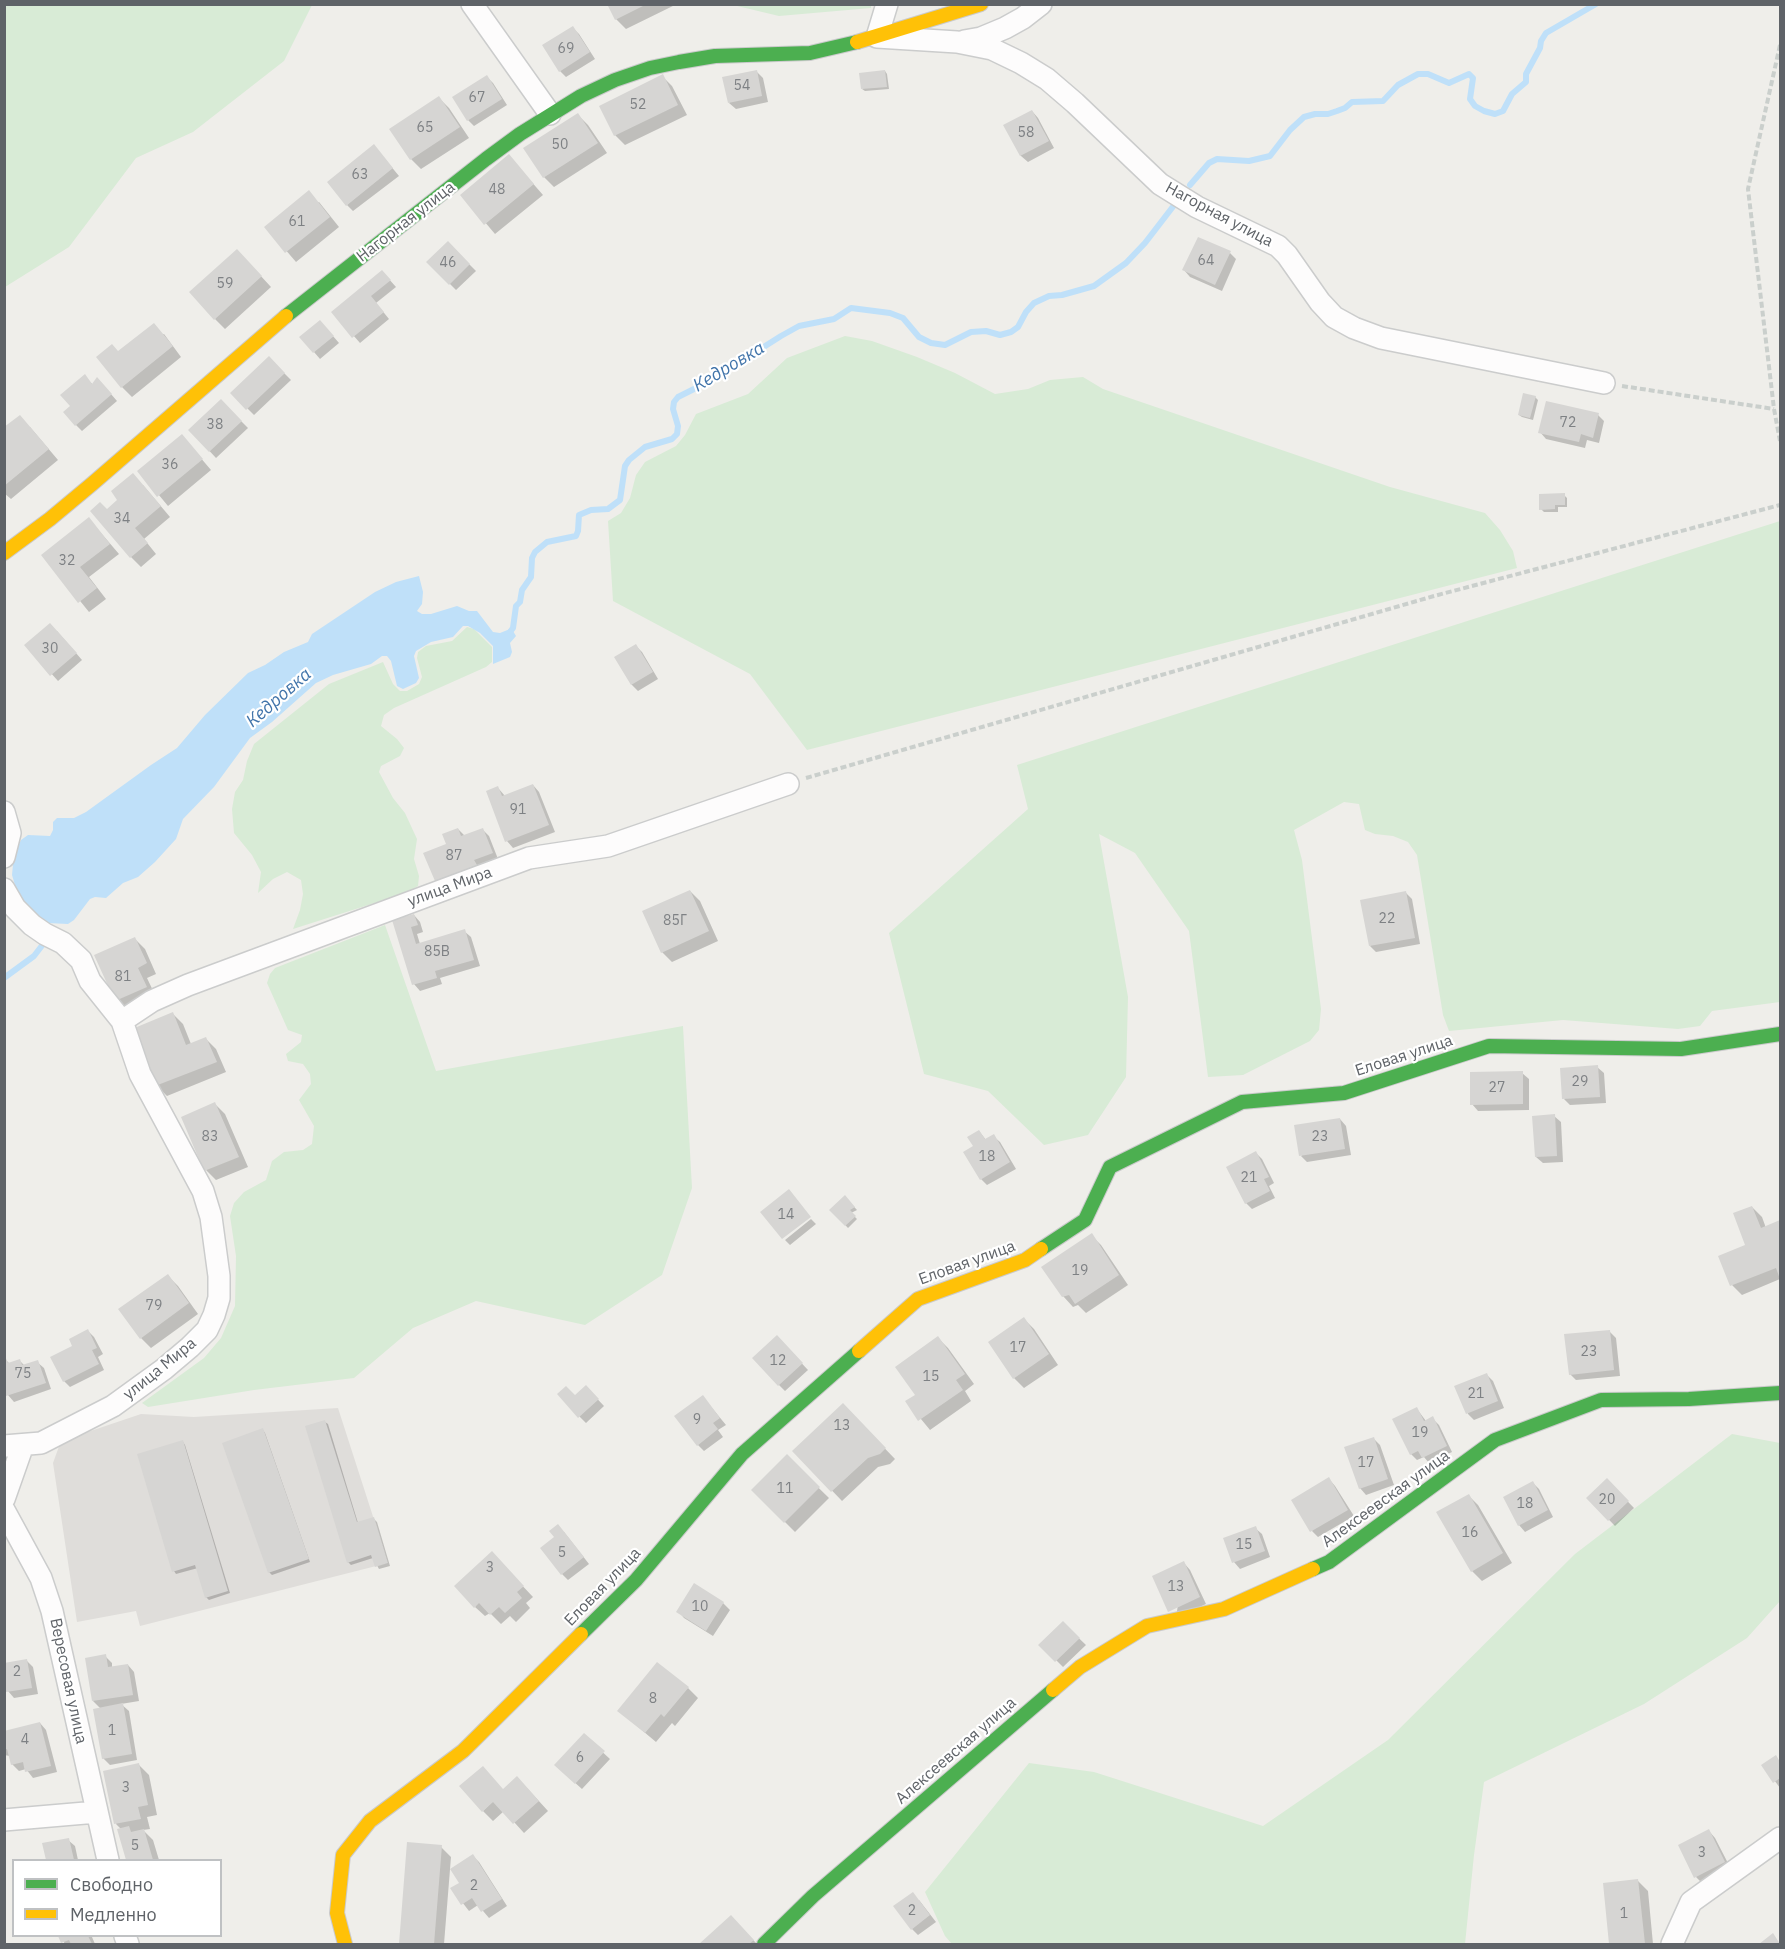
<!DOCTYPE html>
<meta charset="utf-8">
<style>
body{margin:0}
#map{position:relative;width:1785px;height:1949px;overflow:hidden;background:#efeeea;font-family:"IBM Plex Sans",sans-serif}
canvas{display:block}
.frame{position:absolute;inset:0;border:6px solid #5f6368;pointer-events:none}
.legend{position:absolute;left:12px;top:1859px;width:210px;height:78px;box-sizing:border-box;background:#fff;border:2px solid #bfc1c3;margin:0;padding:8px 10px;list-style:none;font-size:18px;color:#5f6368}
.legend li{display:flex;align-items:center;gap:12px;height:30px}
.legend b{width:30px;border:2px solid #bfc1c3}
</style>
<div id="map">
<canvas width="1785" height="1949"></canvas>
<div class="frame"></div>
<ul class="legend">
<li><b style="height:8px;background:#4caf50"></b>Свободно</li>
<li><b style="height:8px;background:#ffc107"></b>Медленно</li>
</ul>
</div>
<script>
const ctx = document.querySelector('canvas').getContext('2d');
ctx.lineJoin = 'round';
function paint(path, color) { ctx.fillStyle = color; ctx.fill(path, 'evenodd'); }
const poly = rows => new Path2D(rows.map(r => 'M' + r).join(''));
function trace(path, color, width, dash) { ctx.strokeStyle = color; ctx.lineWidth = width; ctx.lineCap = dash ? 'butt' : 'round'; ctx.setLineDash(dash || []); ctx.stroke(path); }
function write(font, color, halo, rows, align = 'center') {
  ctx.font = font + ' "IBM Plex Sans",sans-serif'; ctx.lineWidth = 4.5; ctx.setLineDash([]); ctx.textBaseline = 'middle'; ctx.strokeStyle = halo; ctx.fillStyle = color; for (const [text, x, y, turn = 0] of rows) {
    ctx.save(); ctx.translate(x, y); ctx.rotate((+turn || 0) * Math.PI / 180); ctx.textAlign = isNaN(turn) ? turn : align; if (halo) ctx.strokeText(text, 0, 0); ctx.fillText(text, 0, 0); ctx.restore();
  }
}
const industrial = poly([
 [338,1408,388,1563,140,1626,136,1611,77,1622,53,1463,61,1441,141,1414,194,1417]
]);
const green = poly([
 [5,4,312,4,312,5,284,61,193,132,136,158,69,247,5,287],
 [871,5,871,8,779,16,733,5],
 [845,336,872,341,917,357,955,373,995,394,1028,389,1050,380,1083,377,1103,389,1390,487,1485,513,1500,530,1513,551,1517,568,807,750,750,674,613,601,608,521,621,513,630,498,636,475,645,462,676,446,685,435,696,414,748,394,787,358],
 [1780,521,1780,1002,1712,1011,1700,1026,1678,1029,1563,1020,1449,1031,1443,1015,1417,855,1408,842,1393,836,1375,834,1365,830,1359,804,1344,802,1294,830,1302,860,1321,1009,1319,1030,1310,1041,1243,1075,1208,1077,1189,931,1135,853,1099,834,1128,997,1126,1077,1088,1135,1044,1145,988,1091,924,1074,889,933,1028,809,1017,765],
 [467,627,474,629,492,647,492,662,486,667,394,708,384,715,381,726,397,739,404,748,400,756,381,766,379,772,393,798,405,813,417,839,414,859,419,876,418,886,406,893,293,929,300,910,303,894,301,880,287,872,273,879,258,893,261,872,252,855,234,833,232,809,235,792,243,780,247,761,254,744,329,684,383,662,393,684,400,691,407,691,419,684,422,677,417,658,418,652,426,646,452,641],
 [385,925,436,1071,683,1026,692,1188,662,1275,585,1325,476,1301,413,1328,354,1378,254,1390,148,1407,142,1403,204,1358,221,1338,235,1306,236,1256,230,1216,234,1203,244,1192,266,1180,272,1161,284,1152,303,1150,312,1144,314,1126,299,1100,311,1084,310,1074,303,1064,288,1061,286,1054,301,1042,302,1035,288,1030,267,983,270,974,275,968],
 [1732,1434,1780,1443,1780,1601,1747,1638,1644,1704,1484,1782,1474,1855,1465,1944,952,1944,945,1936,925,1892,1029,1763,1094,1772,1263,1826,1388,1740,1575,1554]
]);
const water = poly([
 [419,576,423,592,422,604,417,611,422,614,431,614,457,606,469,611,477,611,493,632,500,633,510,629,513,631,516,636,510,643,512,652,510,657,493,664,493,646,480,633,468,626,463,626,453,637,431,642,416,651,414,656,419,678,416,683,403,689,397,686,391,661,387,656,382,656,371,664,333,675,316,683,272,722,250,738,214,787,183,819,176,839,155,862,138,877,123,883,106,898,95,897,90,899,74,920,68,924,47,923,25,906,17,892,12,875,14,854,21,840,28,835,50,836,53,830,53,822,57,818,74,818,86,812,151,765,177,748,205,715,248,673,265,665,284,652,308,642,312,634,375,592,396,582]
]);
const shadow = poly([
 [609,4,677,4,626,29,616,19],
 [573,28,579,34,595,59,566,77,560,71],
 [756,71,763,78,768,102,736,109,729,103],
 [885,71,887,74,889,89,865,91,862,89],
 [662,76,672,86,687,115,625,145,615,135],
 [487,77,493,83,507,105,474,126,468,120],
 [439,98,449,108,469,138,421,169,411,159],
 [1032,111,1038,118,1054,148,1028,162,1021,156,1005,125],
 [578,115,588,125,607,153,554,187,544,177],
 [380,153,399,176,353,211,347,205],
 [509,156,543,195,495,234,462,195],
 [319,202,339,227,296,262,266,227],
 [448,243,476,271,456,290,428,262],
 [1230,253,1236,259,1222,291,1190,277,1184,270],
 [247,261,271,287,225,329,215,319],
 [388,278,396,287,376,303,389,319,360,343,333,312],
 [326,328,339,343,320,359,314,352],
 [164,334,181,357,132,397,122,387,119,353],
 [269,358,291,380,254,415,232,393],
 [85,376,93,385,104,386,117,401,82,431,76,425,72,406],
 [1535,397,1538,400,1533,420,1522,417,1519,415],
 [221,401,248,428,216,458,190,430],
 [1598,415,1604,421,1599,443,1587,440,1585,448,1546,439,1540,432],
 [30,427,58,460,11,499,4,493,4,429],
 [182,436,211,470,168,506,139,471],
 [143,485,170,517,144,539,156,554,141,567,131,557,106,511],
 [1564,495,1567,498,1567,507,1558,507,1558,512,1544,512,1541,509],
 [89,519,119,554,89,577,106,599,89,612,43,555],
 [57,631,82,660,58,681,26,645],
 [636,646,642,652,658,679,638,691,632,685,616,658],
 [533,785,539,792,555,832,513,848,507,841,498,788,505,796],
 [458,829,465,836,483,830,489,836,498,859,443,887,436,880,448,844],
 [690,891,700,901,718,941,672,962,662,952],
 [1406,893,1412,899,1420,944,1376,952,1370,946],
 [414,915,420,922,423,932,417,934,420,944,464,931,471,937,480,966,440,978,442,984,420,991,414,984,394,921],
 [135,939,145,949,156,974,147,978,156,997,126,1011,116,1001],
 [173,1014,183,1024,191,1044,206,1039,216,1049,226,1072,167,1096,157,1086],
 [1597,1067,1604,1073,1606,1103,1570,1105,1564,1099],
 [1522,1073,1529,1079,1529,1110,1478,1111,1472,1104],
 [215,1104,225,1114,248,1167,216,1180,206,1170,183,1118],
 [1554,1116,1561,1122,1563,1162,1543,1163,1536,1157],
 [1340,1119,1346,1126,1351,1155,1307,1162,1301,1156],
 [979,1131,986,1140,993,1136,1000,1142,1016,1169,987,1185,981,1179,975,1147],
 [1256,1153,1262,1159,1274,1183,1269,1186,1275,1198,1252,1209,1246,1203],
 [845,1197,857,1210,851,1213,857,1219,848,1228,831,1210],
 [1752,1207,1762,1217,1766,1228,1780,1222,1780,1279,1742,1295,1732,1285,1747,1245],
 [811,1219,816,1224,790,1245,785,1240],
 [1091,1235,1101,1245,1128,1285,1086,1313,1078,1305,1073,1307,1063,1296],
 [168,1276,178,1286,198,1314,151,1348,141,1338],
 [1024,1319,1034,1329,1058,1365,1024,1388,1014,1378],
 [88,1331,94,1337,103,1354,98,1357,104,1370,70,1387,64,1381,74,1347],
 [1609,1331,1616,1338,1620,1376,1576,1380,1570,1374],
 [777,1337,808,1370,785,1391,779,1385],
 [938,1338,948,1348,974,1384,965,1391,971,1401,930,1430,907,1402,917,1395],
 [5,1359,10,1364,19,1360,25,1366,37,1362,44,1368,51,1389,14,1402,8,1395,4,1386],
 [1486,1374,1493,1381,1504,1408,1474,1420,1468,1414,1456,1386],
 [586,1387,604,1406,586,1423,579,1416,575,1397],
 [703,1397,726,1425,718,1430,723,1437,704,1451,698,1445],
 [843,1405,895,1459,890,1464,878,1467,842,1501,794,1451],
 [1417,1409,1426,1421,1432,1418,1439,1425,1452,1452,1429,1463,1424,1457,1417,1460,1411,1454],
 [325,1422,328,1424,358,1523,374,1519,377,1522,390,1566,379,1569,373,1558,351,1565,348,1562],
 [263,1430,265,1433,310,1562,272,1575,269,1572],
 [1374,1439,1380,1445,1394,1485,1366,1495,1360,1488],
 [183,1442,185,1445,230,1593,209,1600,206,1597,198,1568,176,1574,174,1571],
 [787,1457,829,1498,795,1532,753,1490],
 [1329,1479,1335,1486,1354,1516,1318,1537,1312,1531],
 [1607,1480,1634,1508,1615,1526,1588,1498],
 [1533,1483,1539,1489,1553,1517,1525,1532,1519,1525],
 [1468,1495,1478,1505,1512,1563,1482,1581,1472,1571],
 [1255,1528,1262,1534,1270,1557,1240,1569,1234,1562],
 [564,1532,589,1564,568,1580,562,1574],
 [501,1563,533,1597,526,1603,530,1608,516,1622,510,1616,501,1624,490,1613,485,1616,475,1607],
 [1184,1563,1190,1570,1206,1604,1176,1618],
 [694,1585,723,1603,730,1610,713,1636,684,1618,678,1611],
 [1063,1623,1086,1645,1063,1667,1041,1645],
 [105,1656,112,1663,112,1668,128,1665,134,1672,139,1701,121,1704,129,1711,137,1760,110,1765,103,1758,101,1709,93,1701],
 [27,1661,33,1667,38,1694,14,1698,8,1691,4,1664],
 [688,1688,698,1698,675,1726,672,1723,656,1742,619,1711],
 [40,1723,46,1730,57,1772,33,1778,26,1769,19,1771,12,1764,10,1756,4,1755,4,1732],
 [584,1735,610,1759,582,1789,563,1772],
 [1776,1757,1780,1762,1780,1788,1763,1765],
 [139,1765,149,1775,157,1815,147,1817,150,1829,143,1830,153,1840,159,1860,127,1860,119,1830,122,1830,116,1824],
 [527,1788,548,1811,524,1833,504,1811,493,1821,483,1811,503,1790],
 [1709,1831,1715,1838,1731,1869,1702,1883,1696,1877],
 [68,1840,75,1846,78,1860,47,1860,44,1845],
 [409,1844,441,1847,451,1857,444,1944,400,1944],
 [473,1856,479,1862,507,1906,489,1918,478,1905,469,1911,452,1889,461,1883],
 [1638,1881,1648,1891,1653,1944,1611,1944,1605,1884],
 [919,1900,936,1922,918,1935,912,1929],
 [731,1917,757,1944,701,1944],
 [60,1936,97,1936,92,1937,95,1944,65,1944]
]);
const stream = poly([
 [1190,185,1209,163,1217,159,1249,161,1270,156,1290,130,1304,117,1315,114,1328,114,1337,111,1345,108,1352,102,1383,101,1398,85,1418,74,1428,74,1449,83,1469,74,1473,78,1470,99,1475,106,1484,111,1495,114,1503,111,1512,94,1526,82,1526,74,1540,48,1541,41,1546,33,1596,4],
 [507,636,513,628,516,606,520,602,522,590,531,577,532,558,535,552,547,542,576,536,578,531,579,515,591,510,608,509,620,500,625,466,629,460,645,447,672,439,677,434,678,426,673,409,674,402,678,397,710,381,781,336,799,326,834,319,851,308,890,313,903,318,919,337,931,343,945,345,971,332,986,331,1000,335,1011,332,1018,327,1026,312,1034,303,1049,296,1062,295,1094,286,1126,263,1145,243,1175,204],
 [4,978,34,956,44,943]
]);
const building = poly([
 [607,4,647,4,615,20],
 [573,26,590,52,559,72,542,45],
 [757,70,762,96,728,103,722,77],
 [885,70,887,87,861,89,859,73],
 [663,74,678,105,614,136,599,106],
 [487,75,502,99,467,121,452,97],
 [439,96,460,127,410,160,389,129],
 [1032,110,1049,141,1020,156,1003,125],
 [578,113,598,143,543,178,523,148],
 [374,144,393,168,346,206,327,182],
 [509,154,534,184,484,225,460,195],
 [309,190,330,217,285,253,264,227],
 [1198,237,1231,251,1215,285,1182,270],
 [448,241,470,264,449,285,426,262],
 [237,249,262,276,214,320,189,292],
 [382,270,391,280,371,296,384,312,352,338,331,312],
 [320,320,334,336,313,353,299,337],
 [154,323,173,346,121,388,96,357,112,344,118,351],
 [269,356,285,373,246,410,230,393],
 [85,374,92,384,97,377,112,394,75,426,63,412,70,406,60,395],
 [1523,393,1536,396,1530,418,1518,415],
 [221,399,242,421,209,452,188,430],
 [1546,401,1599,413,1593,438,1581,434,1579,442,1538,433],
 [20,415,49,449,4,486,4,427],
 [182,434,203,459,157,497,137,471],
 [133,473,161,506,135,528,148,543,130,558,90,511,100,502,107,509,117,500,111,491],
 [1565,493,1565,505,1555,505,1555,509,1539,510,1539,494],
 [89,517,110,544,80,567,97,588,78,603,41,555],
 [50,623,77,653,50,676,24,645],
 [636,644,653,672,631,685,614,657],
 [533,784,549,825,505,842,486,791,498,786,502,796],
 [458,828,461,836,483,828,493,853,474,860,477,865,435,881,423,853,446,844,442,834],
 [690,890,709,931,661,953,642,911],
 [1406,891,1415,938,1369,946,1360,900],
 [414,914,418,925,411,927,416,944,465,929,474,960,435,971,437,978,412,985,392,920],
 [135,937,147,963,138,968,147,987,115,1001,94,955],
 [173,1012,186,1045,206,1037,217,1062,155,1086,132,1029],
 [1598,1065,1600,1097,1562,1099,1560,1068],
 [1523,1071,1523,1104,1470,1105,1470,1072],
 [215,1102,239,1157,204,1171,181,1117],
 [1555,1114,1557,1156,1535,1157,1532,1116],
 [1340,1118,1345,1149,1299,1156,1294,1125],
 [979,1130,985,1139,994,1134,1010,1162,980,1180,963,1152,973,1146,967,1137],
 [1256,1151,1269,1177,1264,1179,1270,1191,1245,1204,1226,1167],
 [789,1189,811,1217,782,1239,760,1212],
 [845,1195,855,1207,850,1210,856,1216,845,1226,829,1210],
 [1752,1206,1761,1228,1780,1220,1780,1279,1776,1268,1730,1286,1718,1256,1745,1245,1733,1213],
 [1092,1233,1119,1275,1075,1304,1069,1295,1062,1297,1041,1267],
 [168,1274,189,1303,140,1339,118,1309],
 [1024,1317,1049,1354,1013,1379,988,1342],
 [88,1329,97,1348,92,1350,99,1364,63,1382,50,1357,72,1346,69,1339],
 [1610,1330,1614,1370,1569,1375,1564,1334],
 [777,1335,803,1363,778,1386,752,1358],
 [938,1336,965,1374,956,1380,963,1390,918,1421,905,1401,915,1395,895,1367],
 [4,1354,8,1363,20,1359,22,1365,38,1360,46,1383,6,1396,4,1391],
 [1487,1373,1498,1401,1466,1414,1454,1386],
 [586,1385,599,1399,578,1418,557,1394,566,1386,575,1395],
 [703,1395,720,1418,713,1423,718,1429,697,1446,674,1416],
 [843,1403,886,1448,880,1454,868,1458,831,1492,792,1451],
 [1417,1407,1424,1421,1433,1416,1447,1446,1422,1458,1418,1451,1410,1455,1392,1419],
 [325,1420,357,1522,374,1517,388,1563,375,1567,371,1555,347,1563,305,1426],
 [263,1428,309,1559,268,1573,222,1443],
 [1374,1437,1388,1479,1359,1489,1344,1447],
 [183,1440,228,1591,205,1598,195,1565,172,1572,137,1454],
 [787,1454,820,1487,784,1523,751,1490],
 [1329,1477,1348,1510,1310,1532,1291,1500],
 [1607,1478,1629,1501,1608,1521,1586,1498],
 [1533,1481,1548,1510,1518,1526,1503,1497],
 [1469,1494,1503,1553,1471,1572,1436,1512],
 [558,1524,584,1557,561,1575,540,1548,554,1537,549,1531],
 [1256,1526,1265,1551,1232,1563,1223,1538],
 [492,1551,524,1586,517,1592,522,1598,505,1613,499,1607,490,1615,479,1603,474,1608,454,1586],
 [1184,1561,1200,1597,1168,1612,1152,1576],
 [694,1583,724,1602,706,1631,676,1612],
 [1063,1621,1080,1638,1055,1662,1038,1645],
 [106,1654,108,1667,128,1664,133,1695,92,1701,85,1658],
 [27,1659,32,1688,6,1692,4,1663],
 [657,1662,689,1687,664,1717,661,1714,645,1733,617,1711],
 [123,1703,132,1754,102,1759,93,1709],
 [40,1722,51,1766,25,1772,23,1762,11,1765,7,1749,4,1750,4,1731],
 [584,1733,605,1751,575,1784,554,1765],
 [1776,1755,1780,1762,1780,1778,1773,1783,1761,1765],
 [139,1763,148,1805,138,1807,141,1819,114,1824,103,1771],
 [483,1766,503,1789,517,1776,539,1801,513,1824,493,1802,482,1812,459,1786],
 [129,1826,131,1832,144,1829,153,1860,126,1860,117,1829],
 [1709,1829,1725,1862,1694,1878,1678,1845],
 [69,1838,74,1860,46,1860,42,1843],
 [407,1842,442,1845,434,1944,399,1944],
 [473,1854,502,1899,481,1912,472,1898,461,1905,450,1888,459,1883,450,1869],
 [1638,1879,1645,1944,1609,1944,1603,1883],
 [913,1892,930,1915,911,1930,893,1906],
 [731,1915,754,1940,749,1944,699,1944],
 [1773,1933,1780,1944,1759,1944],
 [58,1936,88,1936,92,1944,71,1944,69,1940,61,1943]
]);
const path = poly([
 [1780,45,1748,189,1774,409,1780,441],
 [1622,386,1774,409],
 [806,778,1434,596,1780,505]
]);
const street = poly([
 [472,4,550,114],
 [887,4,877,37,957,42,992,49,1021,63,1047,79,1075,103,1160,184,1197,207,1278,246,1287,255,1320,302,1334,317,1354,328,1381,338,1604,383],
 [964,41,981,38,1005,28,1023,18,1041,4],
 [4,812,10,833,4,857],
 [4,889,15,908,32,925,45,934,63,943,81,960,90,981,122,1021,140,1074,203,1191,211,1217,219,1276,219,1298,214,1315,207,1330,190,1347,164,1369,113,1406,41,1443,4,1446],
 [122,1021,152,1001,188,985,529,858,608,846,788,784],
 [4,1499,23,1445],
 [4,1510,41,1578,52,1611,108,1860],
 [4,1820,97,1812],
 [125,1936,128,1944],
 [1672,1944,1691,1902,1780,1838]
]);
const fast = poly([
 [286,316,486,159,520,134,581,96,615,80,650,68,679,62,715,56,810,53,857,42],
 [1041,1249,1085,1220,1110,1167,1242,1102,1344,1093,1489,1046,1681,1049,1780,1034],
 [1313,1569,1329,1562,1495,1440,1601,1400,1689,1399,1780,1393],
 [581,1634,636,1580,742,1454,859,1351],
 [764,1944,813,1896,1053,1690]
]);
const slow = poly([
 [857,42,981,4],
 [4,553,50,519,92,484,286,316],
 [859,1351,918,1299,1025,1260,1041,1249],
 [1053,1690,1080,1667,1147,1626,1224,1609,1313,1569],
 [345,1944,337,1913,343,1855,370,1821,463,1751,581,1634]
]);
const numberNames = [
 ["69",566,49],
 ["54",742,86],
 ["67",477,98],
 ["52",638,105],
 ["65",425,128],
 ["58",1026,133],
 ["50",560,145],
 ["63",360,175],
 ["48",497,190],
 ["61",297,222],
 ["64",1206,261],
 ["46",448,263],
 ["59",225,284],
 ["72",1568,423],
 ["38",215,425],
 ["36",170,465],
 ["34",122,519],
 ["32",67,561],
 ["30",50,649],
 ["91",518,810],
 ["87",454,856],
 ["22",1387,919],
 ["85Г",675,921],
 ["85В",437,952],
 ["81",123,977],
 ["29",1580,1082],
 ["27",1497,1088],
 ["83",210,1137],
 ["23",1320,1137],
 ["18",987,1157],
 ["21",1249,1178],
 ["14",786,1215],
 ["19",1080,1271],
 ["79",154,1306],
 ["17",1018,1348],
 ["23",1589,1352],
 ["12",778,1361],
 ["75",23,1374],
 ["15",931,1377],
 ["21",1476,1394],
 ["9",697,1420],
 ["13",842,1426],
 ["19",1420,1433],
 ["17",1366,1463],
 ["11",785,1489],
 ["20",1607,1500],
 ["18",1525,1504],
 ["16",1470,1533],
 ["15",1244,1545],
 ["5",562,1553],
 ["3",490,1568],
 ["13",1176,1587],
 ["10",700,1607],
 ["2",17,1672],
 ["8",653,1699],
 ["1",112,1731],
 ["4",25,1740],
 ["6",580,1758],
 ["3",126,1788],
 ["5",135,1846],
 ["3",1702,1853],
 ["2",474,1886],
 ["2",912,1911],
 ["1",1624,1914]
];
const streetNames = [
 ["Нагорная улица",1219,215,28],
 ["Нагорная улица",406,222,-38],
 ["улица Мира",450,887,-20],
 ["Еловая улица",1404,1056,-18],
 ["Еловая улица",967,1263,-20],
 ["улица Мира",160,1369,-39],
 ["Алексеевская улица",1386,1499,-36],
 ["Еловая улица",603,1587,-46],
 ["Вересовая улица",68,1681,78],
 ["Алексеевская улица",956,1751,-41]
];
const waterNames = [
 ["Кедровка",729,367,-31],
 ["Кедровка",279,698,-41]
];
paint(industrial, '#dfddda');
paint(green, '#d8ebd6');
paint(water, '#bfe0f9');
paint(shadow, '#0003');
trace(stream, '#bfe0f9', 6);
paint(building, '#d6d5d3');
trace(street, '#cbcccc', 24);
trace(fast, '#cacacb', 16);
trace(slow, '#cacacb', 16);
trace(path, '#cacfcc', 4, [6, 3]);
trace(street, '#fdfcfc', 21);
trace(fast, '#4caf50', 14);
trace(slow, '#ffc107', 14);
write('14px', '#7e8184', null, numberNames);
write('16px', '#5f6368', '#fff', streetNames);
write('italic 18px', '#4174aa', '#fff', waterNames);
</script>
